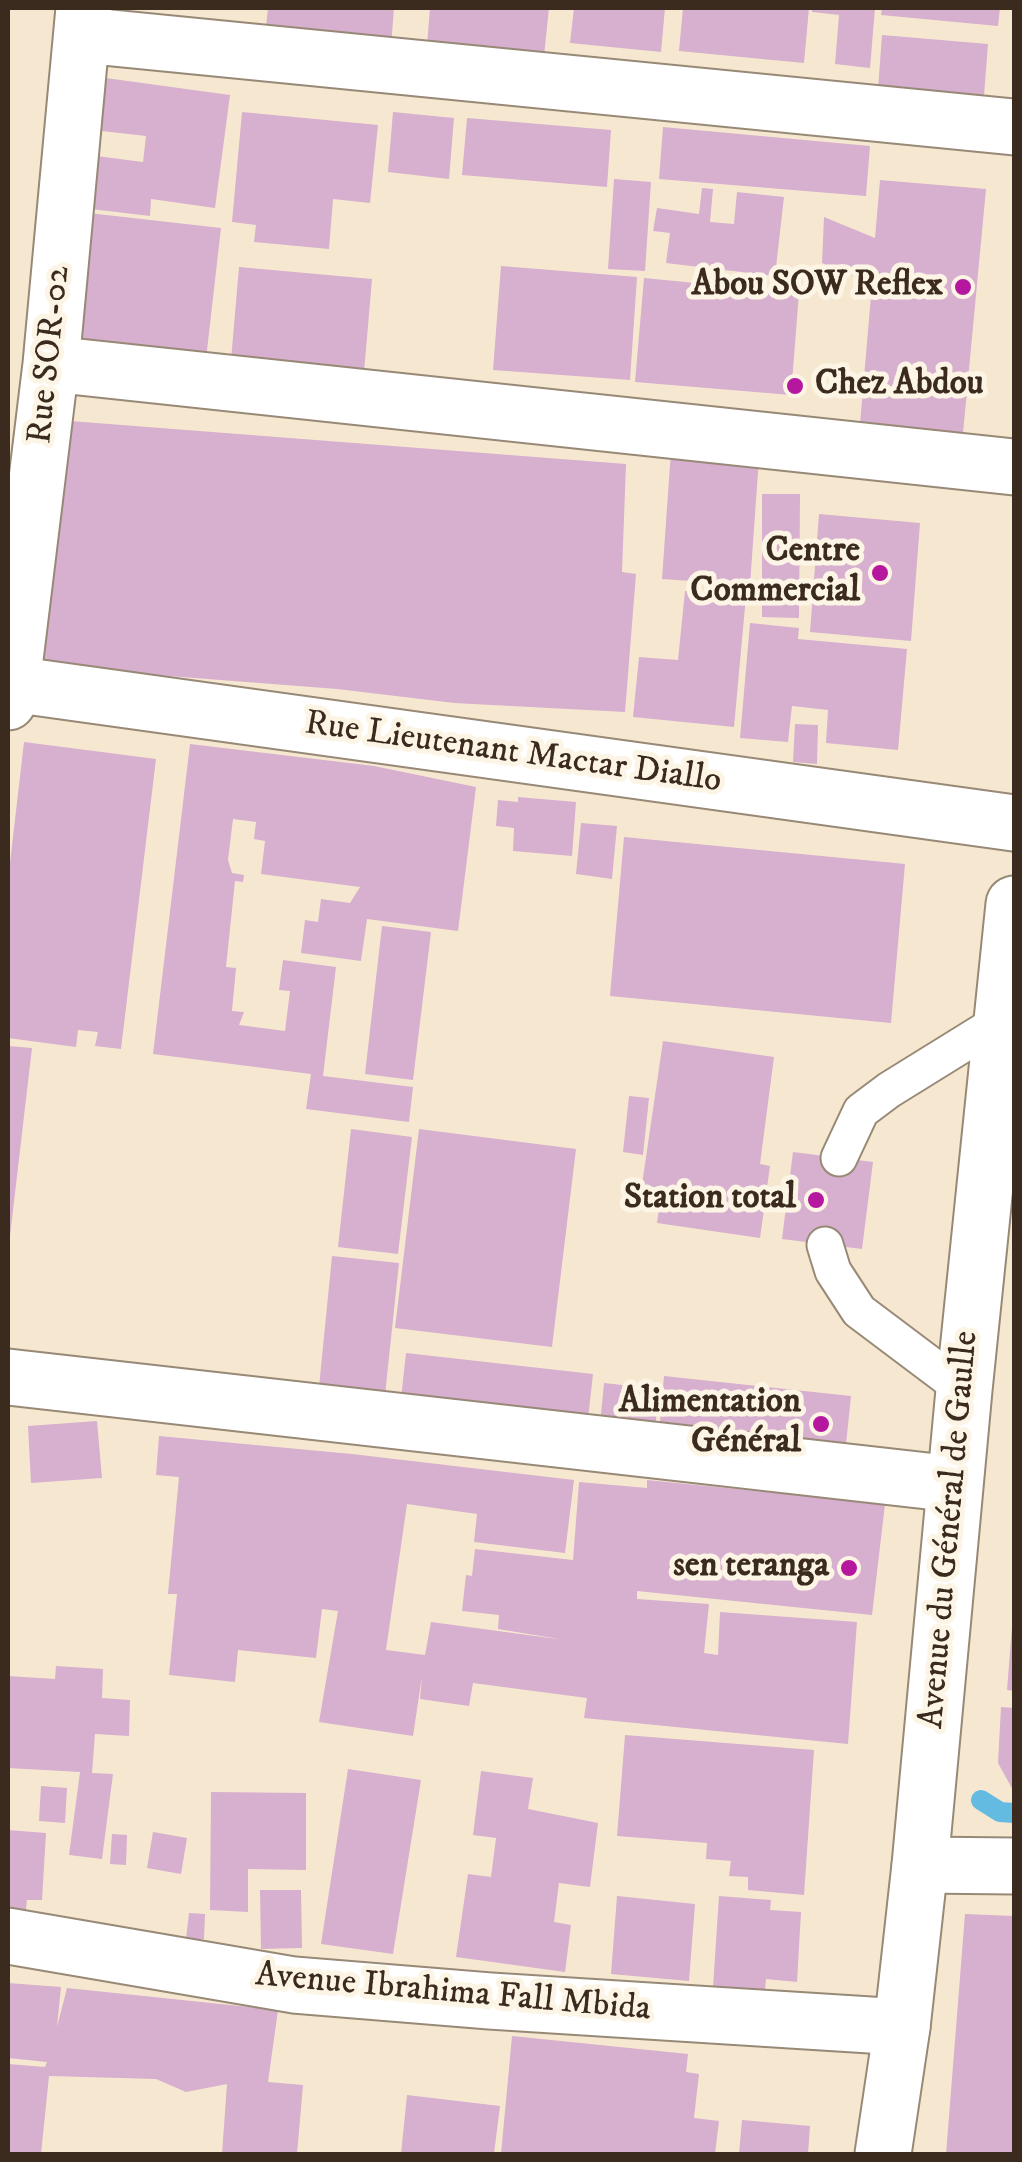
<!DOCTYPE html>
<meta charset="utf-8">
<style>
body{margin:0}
#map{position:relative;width:1022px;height:2162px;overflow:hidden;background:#f6e8d0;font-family:"IM FELL DW Pica",serif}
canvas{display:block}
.frame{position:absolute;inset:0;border:10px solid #3b2a1e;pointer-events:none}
</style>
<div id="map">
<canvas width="1022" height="2162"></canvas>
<div class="frame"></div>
</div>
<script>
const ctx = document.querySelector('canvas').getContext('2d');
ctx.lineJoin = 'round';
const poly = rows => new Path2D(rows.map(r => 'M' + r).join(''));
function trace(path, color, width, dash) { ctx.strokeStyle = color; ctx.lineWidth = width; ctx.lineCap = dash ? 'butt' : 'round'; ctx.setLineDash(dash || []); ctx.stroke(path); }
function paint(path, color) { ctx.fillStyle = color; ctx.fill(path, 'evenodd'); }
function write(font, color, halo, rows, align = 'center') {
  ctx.font = font + ' "IM FELL DW Pica",serif'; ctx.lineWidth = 10; ctx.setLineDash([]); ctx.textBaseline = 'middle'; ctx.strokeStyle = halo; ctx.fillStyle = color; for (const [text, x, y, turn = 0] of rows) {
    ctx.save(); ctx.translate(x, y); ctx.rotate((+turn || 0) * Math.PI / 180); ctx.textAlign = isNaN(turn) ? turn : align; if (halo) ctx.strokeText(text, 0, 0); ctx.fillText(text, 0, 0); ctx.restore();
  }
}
const stream = poly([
 [981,1800,1000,1812,1014,1813]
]);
const building = poly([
 [268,8,394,8,391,47,265,37],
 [430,8,549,8,544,56,427,45],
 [574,8,665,8,661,52,570,43],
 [683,8,809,8,804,63,679,51],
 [812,8,875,8,870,68,835,64,839,15,812,12],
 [882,8,1000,8,998,26,881,15],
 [882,35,988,44,984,96,878,89],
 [91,76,230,95,215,208,151,199,150,216,74,207,81,154,143,162,146,136,84,129],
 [242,112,378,125,370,203,333,199,329,249,254,242,256,225,232,222],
 [393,112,454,118,449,179,388,172],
 [467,118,611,130,607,187,462,175],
 [663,127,870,146,866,196,659,179],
 [614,179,651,182,645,271,608,269],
 [880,180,986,189,963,433,860,424,872,284,822,263,824,217,875,238],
 [702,188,713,189,710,222,734,224,737,192,784,197,775,276,666,263,670,233,653,231,657,208,699,214],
 [71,211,221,228,206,359,57,343],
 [501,266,637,277,630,380,493,370],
 [239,267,372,279,363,384,230,372],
 [644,278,799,293,791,395,635,382],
 [57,420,626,464,622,572,636,574,625,712,454,703,337,689,39,666],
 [671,451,759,458,750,585,662,579],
 [762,494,800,494,799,618,762,617],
 [819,514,920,523,911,641,810,632],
 [685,591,746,596,734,727,633,717,639,657,678,660],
 [750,623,799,628,798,639,907,649,898,750,826,743,828,710,792,706,788,742,740,738],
 [795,724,818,725,817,764,793,762],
 [24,742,156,759,121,1049,95,1046,98,1032,78,1030,76,1047,8,1038,8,880],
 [190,744,374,766,476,787,458,931,367,919,361,961,301,953,305,920,318,922,321,899,350,903,360,887,261,874,265,841,254,839,256,822,233,819,228,860,232,873,244,875,243,882,235,881,226,967,236,968,232,1011,244,1012,239,1025,285,1031,290,991,279,990,283,960,336,967,323,1076,413,1087,409,1122,306,1109,311,1074,153,1054],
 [518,797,576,802,572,856,513,851,514,828,496,826,498,800,518,802],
 [581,823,617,826,612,879,576,874],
 [624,837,905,864,891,1023,610,996],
 [382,926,431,932,413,1080,365,1074],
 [663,1041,774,1057,760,1164,770,1166,760,1238,657,1223,660,1202,640,1198],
 [8,1046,32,1048,10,1236,8,1236],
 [629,1096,649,1098,643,1155,623,1152],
 [351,1129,412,1137,398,1254,338,1247],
 [419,1129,576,1149,552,1347,395,1328],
 [793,1152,873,1162,862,1249,782,1239],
 [332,1256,399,1263,385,1395,319,1387],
 [406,1353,593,1374,587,1428,400,1407],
 [664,1376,851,1396,845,1454,659,1434],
 [604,1383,659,1389,655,1430,600,1424],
 [97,1421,102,1478,31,1483,28,1426],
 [159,1436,352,1454,574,1480,565,1553,474,1542,477,1514,407,1504,386,1650,425,1655,431,1622,565,1640,498,1629,499,1615,462,1611,466,1575,472,1576,475,1549,573,1560,579,1482,647,1488,647,1480,885,1504,872,1615,637,1591,637,1599,709,1604,704,1653,718,1655,720,1612,857,1622,848,1744,584,1718,587,1698,473,1683,469,1706,420,1699,422,1676,413,1736,319,1722,338,1611,322,1609,316,1658,238,1650,235,1682,169,1675,177,1594,168,1594,179,1477,156,1475],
 [1012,1627,1014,1627,1014,1691,1007,1690],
 [56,1666,103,1669,102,1698,130,1700,129,1736,95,1734,92,1773,113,1774,102,1859,69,1855,80,1772,8,1768,8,1676,55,1679],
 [1001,1707,1014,1708,1014,1792,998,1763],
 [625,1735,814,1750,804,1895,748,1890,748,1877,729,1876,731,1861,706,1859,707,1843,617,1836],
 [348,1769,421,1780,393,1954,321,1944],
 [481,1771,533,1778,528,1809,598,1823,590,1887,559,1883,554,1922,571,1925,565,1972,456,1957,468,1874,491,1877,496,1838,473,1835],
 [41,1786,67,1788,65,1823,39,1821],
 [211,1792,306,1793,306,1870,248,1869,248,1912,210,1910],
 [8,1830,46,1833,42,1900,27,1900,25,1917,8,1916],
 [153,1832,187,1838,181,1874,147,1868],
 [112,1834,127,1835,126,1865,110,1864],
 [260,1890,301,1890,302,1948,261,1949],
 [617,1896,695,1904,689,1981,611,1974],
 [719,1896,771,1900,770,1910,801,1912,797,1982,766,1979,765,1990,713,1987],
 [189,1913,205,1914,204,1939,186,1939],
 [965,1914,1014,1916,1014,2154,946,2154],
 [8,1983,61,1987,57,2027,67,1988,278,2010,268,2082,303,2085,297,2154,222,2154,227,2084,186,2092,156,2079,49,2076,41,2154,8,2154,8,2064,45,2067,47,2062,8,2058],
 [512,2036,688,2054,686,2072,699,2074,694,2118,719,2121,715,2154,501,2154],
 [407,2095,500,2106,494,2154,401,2154],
 [742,2120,810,2126,808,2154,739,2154]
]);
const service = poly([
 [839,1158,861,1111,889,1090,1002,1020],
 [825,1245,833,1271,859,1311,964,1390]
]);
const minor = poly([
 [82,35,1014,127],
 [51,364,1014,467],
 [12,684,1014,823],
 [8,702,12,684,51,364,84,8],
 [8,1377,954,1484],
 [920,1865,1014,1866],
 [8,1936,294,1985,490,2001,902,2027]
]);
const tertiary = poly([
 [883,2154,902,2027,920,1865,964,1390,1014,904]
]);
const markers = [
 [963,287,10,"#b5179e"],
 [795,386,10,"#b5179e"],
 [880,573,10,"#b5179e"],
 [816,1200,10,"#b5179e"],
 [821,1424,10,"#b5179e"],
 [849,1568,10,"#b5179e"]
];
const poiNames = [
 ["Abou SOW Reflex",943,287],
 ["Chez Abdou",815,386,"left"],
 ["Centre",860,553],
 ["Commercial",860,593],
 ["Station total",796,1200],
 ["Alimentation",801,1404],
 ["Général",801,1444],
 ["sen teranga",829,1568]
];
const streetNames = [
 ["Rue SOR-02",51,355,-84],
 ["Rue Lieutenant Mactar Diallo",513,754,8],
 ["Avenue du Général de Gaulle",951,1530,-85],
 ["Avenue Ibrahima Fall Mbida",453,1994,5]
];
trace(stream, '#63bbe1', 20);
paint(building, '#d7afcf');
trace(service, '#988977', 39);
trace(minor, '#988977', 59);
trace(tertiary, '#988977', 59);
trace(service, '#fff', 35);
trace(minor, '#fff', 55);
trace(tertiary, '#fff', 55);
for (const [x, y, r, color] of markers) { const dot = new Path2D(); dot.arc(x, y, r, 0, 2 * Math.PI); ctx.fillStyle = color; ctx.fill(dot); trace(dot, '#fcf5e5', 4); }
write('bold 35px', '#3b2a1e', '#fcf5e5', poiNames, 'right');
write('35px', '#3b2a1e', '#fcf5e5', streetNames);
</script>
